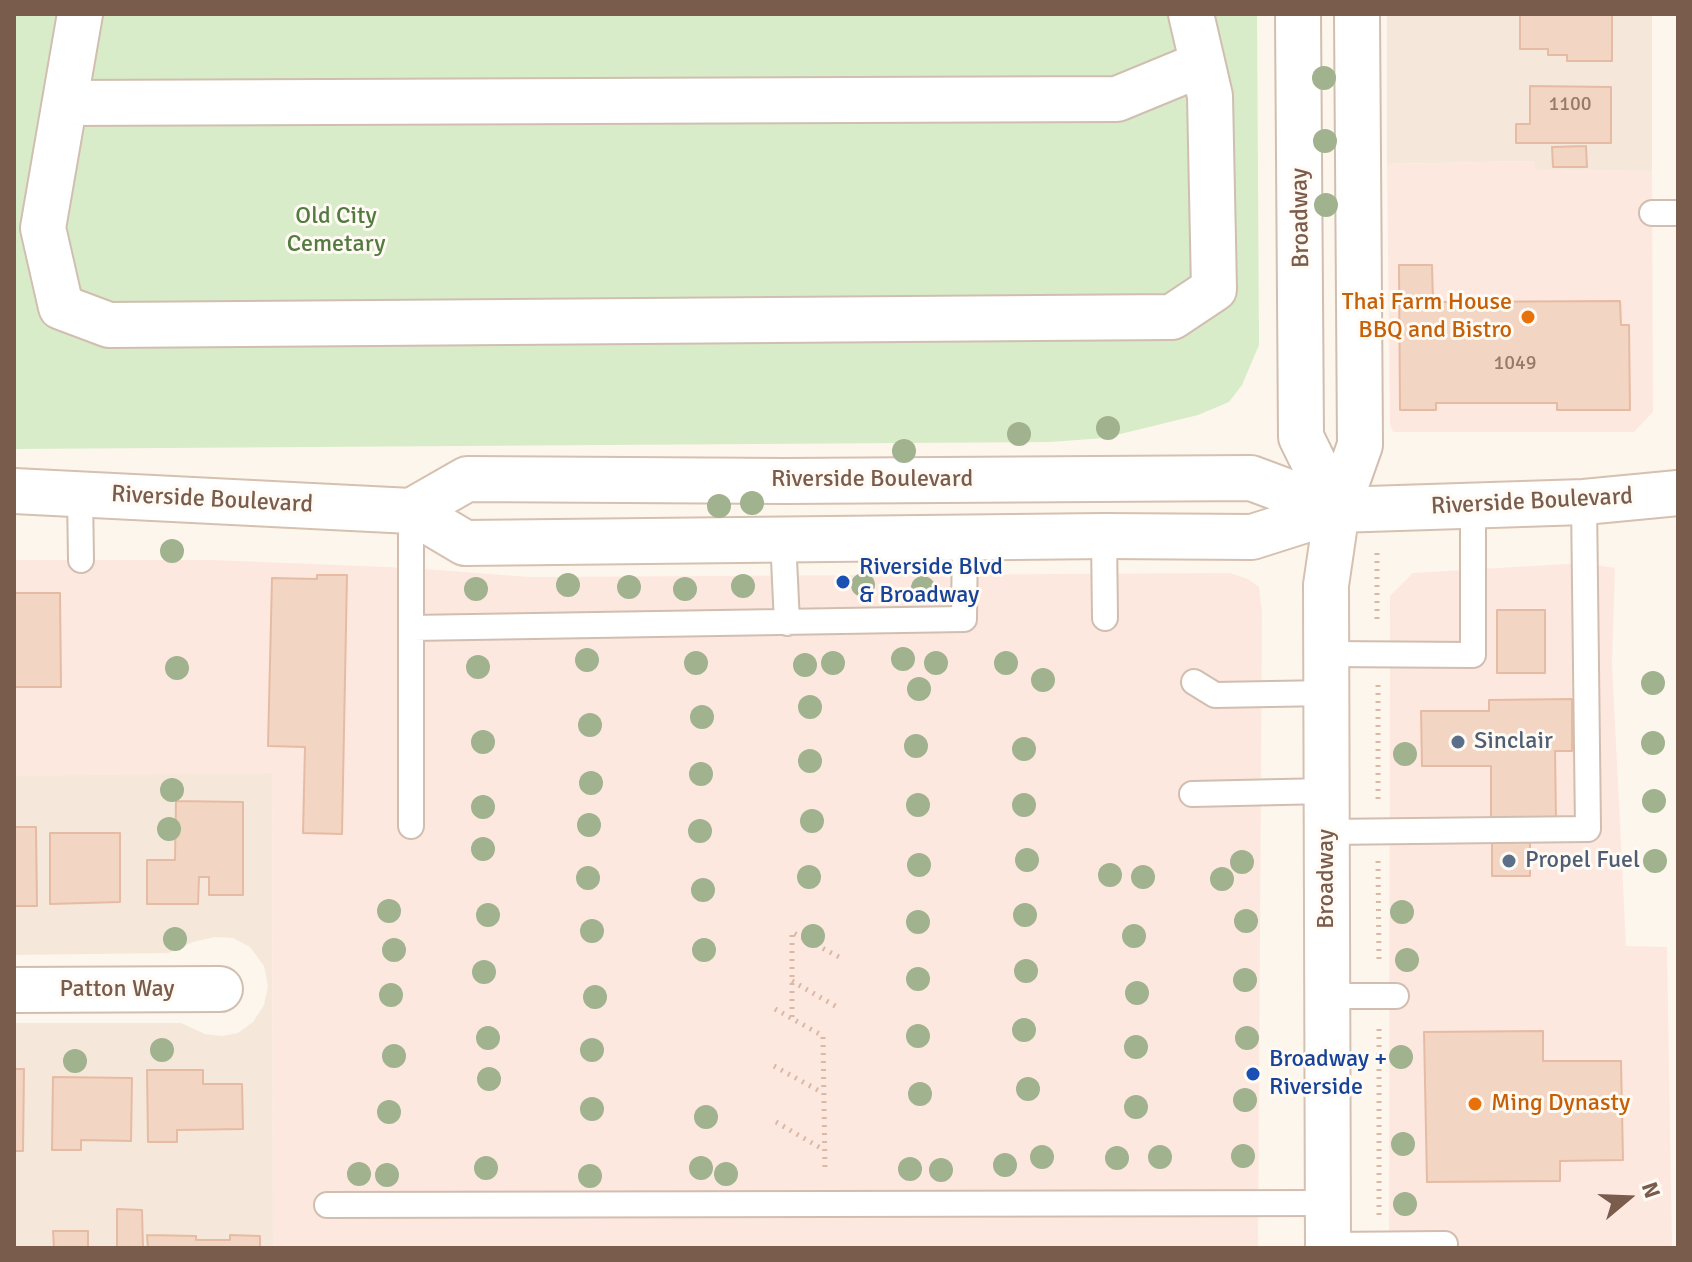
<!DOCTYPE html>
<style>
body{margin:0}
#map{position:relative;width:1692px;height:1262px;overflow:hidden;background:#fdf6ec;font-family:Signika,sans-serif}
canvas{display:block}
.frame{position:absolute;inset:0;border:16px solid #7a5c4d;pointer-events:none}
.north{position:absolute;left:1588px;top:1158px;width:80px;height:80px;-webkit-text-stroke:6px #fffaf3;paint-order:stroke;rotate:71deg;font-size:22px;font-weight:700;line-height:32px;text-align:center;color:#7a5c4d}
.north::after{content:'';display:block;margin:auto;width:28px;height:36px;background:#7a5c4d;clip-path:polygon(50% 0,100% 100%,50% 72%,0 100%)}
</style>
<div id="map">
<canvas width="1692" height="1262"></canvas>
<div class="frame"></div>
<div class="north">N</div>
</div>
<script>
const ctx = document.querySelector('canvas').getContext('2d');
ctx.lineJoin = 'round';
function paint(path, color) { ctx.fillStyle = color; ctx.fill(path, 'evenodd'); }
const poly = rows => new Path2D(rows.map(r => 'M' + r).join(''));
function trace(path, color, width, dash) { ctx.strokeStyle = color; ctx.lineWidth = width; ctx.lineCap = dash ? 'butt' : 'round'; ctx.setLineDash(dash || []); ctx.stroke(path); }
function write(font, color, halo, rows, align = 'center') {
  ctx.font = font + ' Signika,sans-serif'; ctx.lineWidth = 6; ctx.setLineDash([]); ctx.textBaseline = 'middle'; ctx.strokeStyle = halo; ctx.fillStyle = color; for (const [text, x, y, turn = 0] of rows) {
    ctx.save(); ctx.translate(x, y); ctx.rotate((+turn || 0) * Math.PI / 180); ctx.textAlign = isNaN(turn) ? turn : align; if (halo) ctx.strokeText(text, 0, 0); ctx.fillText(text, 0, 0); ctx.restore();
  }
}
const residential = poly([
 [1387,14,1652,14,1652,171,1534,170,1533,161,1387,164],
 [272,772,273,1248,14,1248,14,1023,181,1023,205,1034,222,1036,238,1033,253,1022,264,1005,268,986,264,966,250,947,233,938,214,937,193,942,168,953,14,955,14,774]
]);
const commercial = poly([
 [1534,161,1535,170,1652,171,1653,412,1634,432,1393,432,1390,424,1387,164],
 [14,560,213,560,411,568,529,577,1230,573,1248,579,1259,587,1262,612,1258,1248,273,1248,272,773,14,776],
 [1584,563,1615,568,1612,663,1626,946,1667,947,1672,1248,1389,1248,1390,596,1413,573]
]);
const green = poly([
 [14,14,1257,14,1259,345,1242,385,1229,402,1198,415,1104,438,1050,442,14,449]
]);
const building = poly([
 [1520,14,1612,14,1612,61,1567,61,1567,55,1548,55,1548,49,1520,49,1520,14],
 [1530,86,1611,87,1611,143,1516,143,1516,124,1530,124,1530,86],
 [1586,146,1587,167,1553,167,1552,147,1586,146],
 [1399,265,1432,265,1433,302,1620,301,1621,325,1629,325,1630,410,1557,410,1557,403,1436,403,1436,410,1400,410,1399,265],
 [317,575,347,575,342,834,303,833,305,747,268,746,272,578,317,579,317,575],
 [14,593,60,593,61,687,14,687,14,593],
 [1497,610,1545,610,1545,673,1497,673,1497,610],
 [1572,699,1572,751,1555,751,1556,821,1491,821,1491,766,1422,766,1421,711,1489,711,1489,700,1572,699],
 [176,801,243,802,243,895,209,895,209,877,199,877,198,904,147,904,147,860,175,860,176,801],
 [14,827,36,827,37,906,14,906,14,827],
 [50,833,120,833,120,902,50,904,50,833],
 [1492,839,1530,839,1530,876,1492,876,1492,839],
 [1543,1031,1543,1061,1621,1061,1623,1160,1560,1161,1560,1181,1427,1182,1424,1032,1543,1031],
 [14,1069,24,1069,23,1151,14,1151,14,1069],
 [147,1070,203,1070,203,1084,242,1084,243,1129,177,1130,177,1142,148,1142,147,1070],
 [53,1077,132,1078,131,1141,81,1140,81,1150,52,1150,53,1077],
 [117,1209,142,1210,143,1248,117,1248,117,1209],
 [53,1231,88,1231,88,1248,54,1248,53,1231],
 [147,1235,196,1236,196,1240,230,1240,230,1235,260,1236,260,1248,148,1248,147,1235],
 [702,1247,1034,1247,702,1248,702,1247]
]);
const path = poly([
 [1377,553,1377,623],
 [1378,685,1378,799],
 [1378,861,1379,963],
 [792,981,837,1007],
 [775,1009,823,1036,825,1171],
 [792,1017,792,932,841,958],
 [1379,1029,1379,1215],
 [774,1066,823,1093],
 [776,1122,824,1150]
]);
const service = poly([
 [1652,213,1678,213],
 [80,494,81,560],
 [411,511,411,826],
 [1104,536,1105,618],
 [783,538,787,623],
 [411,628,964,619,965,537],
 [1326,654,1473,655,1473,505],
 [1194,682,1215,695,1328,693],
 [1192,794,1327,791],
 [1327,832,1588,829,1584,502],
 [1326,996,1396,996],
 [327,1205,1328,1203],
 [1328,1245,1445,1244]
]);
const minor = poly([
 [80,14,43,228,61,307,109,325,1172,317,1214,289,1210,96,1191,14],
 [65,103,1117,99,1202,64],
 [14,990,220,989]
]);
const tertiary = poly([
 [1298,14,1301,437,1337,510],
 [1337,510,1360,445,1357,14]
]);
const secondary = poly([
 [14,491,411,511,465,543,1104,536,1252,537,1337,510,1584,502,1678,493],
 [411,511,467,479,785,481,1251,478,1337,510],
 [1328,1248,1326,585,1337,510]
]);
const trees = [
 [1324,78],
 [1325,141],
 [1326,205],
 [1108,428],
 [1019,434],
 [904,451],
 [752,503],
 [719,506],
 [172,551],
 [568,585],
 [863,585],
 [743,586],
 [629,587],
 [923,588],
 [476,589],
 [685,589],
 [903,659],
 [587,660],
 [696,663],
 [833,663],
 [936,663],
 [1006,663],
 [805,665],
 [478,667],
 [177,668],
 [1043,680],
 [1653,683],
 [919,689],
 [810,707],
 [702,717],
 [590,725],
 [483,742],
 [1653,743],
 [916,746],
 [1024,749],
 [1405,754],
 [810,761],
 [701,774],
 [591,783],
 [172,790],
 [1654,801],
 [918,805],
 [1024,805],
 [483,807],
 [812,821],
 [589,825],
 [169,829],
 [700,831],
 [483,849],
 [1027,860],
 [1655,861],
 [1242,862],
 [919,865],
 [1110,875],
 [809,877],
 [1143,877],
 [588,878],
 [1222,879],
 [703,890],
 [389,911],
 [1402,912],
 [488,915],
 [1025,915],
 [1246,921],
 [918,922],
 [592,931],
 [813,936],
 [1134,936],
 [175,939],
 [394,950],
 [704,950],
 [1407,960],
 [1026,971],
 [484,972],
 [918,979],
 [1245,980],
 [1137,993],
 [391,995],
 [595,997],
 [1024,1030],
 [918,1036],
 [488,1038],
 [1247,1038],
 [1136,1047],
 [162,1050],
 [592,1050],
 [394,1056],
 [1401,1057],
 [75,1061],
 [489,1079],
 [1028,1089],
 [920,1094],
 [1245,1100],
 [1136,1107],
 [592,1109],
 [389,1112],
 [706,1117],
 [1403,1144],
 [1243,1156],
 [1042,1157],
 [1160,1157],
 [1117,1158],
 [1005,1165],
 [486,1168],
 [701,1168],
 [910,1169],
 [941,1170],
 [359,1174],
 [726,1174],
 [387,1175],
 [590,1176],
 [1405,1204]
];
const markers = [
 [1528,317,8,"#e8710a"],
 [843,582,8,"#1a4fb4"],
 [1458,742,8,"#5c6f8a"],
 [1509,861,8,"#5c6f8a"],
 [1253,1074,8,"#1a4fb4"],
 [1475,1104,8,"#e8710a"]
];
const numberNames = [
 ["1100",1570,105],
 ["1049",1515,364]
];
const parkNames = [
 ["Old City",336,217],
 ["Cemetary",336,245]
];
const streetNames = [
 ["Broadway",1301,218,-91],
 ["Riverside Boulevard",872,480],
 ["Riverside Boulevard",212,500,3],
 ["Riverside Boulevard",1532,502,-3],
 ["Broadway",1327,879,-90],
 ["Patton Way",117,990]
];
const foodNames = [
 ["Thai Farm House",1512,303],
 ["BBQ and Bistro",1512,331],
 ["Ming Dynasty",1491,1104,"left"]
];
const transitNames = [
 ["Riverside Blvd",859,568],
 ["& Broadway",859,596],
 ["Broadway +",1269,1060],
 ["Riverside",1269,1088]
];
const serviceNames = [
 ["Sinclair",1474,742],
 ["Propel Fuel",1525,861]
];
paint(residential, '#f5e8da');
paint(commercial, '#fde8e0');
paint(green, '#d8ecc9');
paint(building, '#f3d5c3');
trace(building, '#e6bba3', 2);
trace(service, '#d1beb0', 28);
trace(minor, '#d1beb0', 48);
trace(tertiary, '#d1beb0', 48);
trace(secondary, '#d6c0b0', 48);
trace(path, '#d9b8a5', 5, [2, 6]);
trace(service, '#fff', 24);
trace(minor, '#fff', 44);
trace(tertiary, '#fff', 44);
trace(secondary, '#fff', 44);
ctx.fillStyle = '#a0b28e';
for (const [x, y] of trees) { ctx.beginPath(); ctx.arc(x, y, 12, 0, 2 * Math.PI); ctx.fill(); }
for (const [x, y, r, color] of markers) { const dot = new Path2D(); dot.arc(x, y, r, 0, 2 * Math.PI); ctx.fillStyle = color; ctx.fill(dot); trace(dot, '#fffaf3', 3); }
write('20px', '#987a6a', null, numberNames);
write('24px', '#537a41', '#fffaf3', parkNames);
write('24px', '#7a5c4d', '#fffaf3', streetNames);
write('24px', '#c56008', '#fffaf3', foodNames, 'right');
write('24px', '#164399', '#fffaf3', transitNames, 'left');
write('24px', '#4e5e75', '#fffaf3', serviceNames, 'left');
</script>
